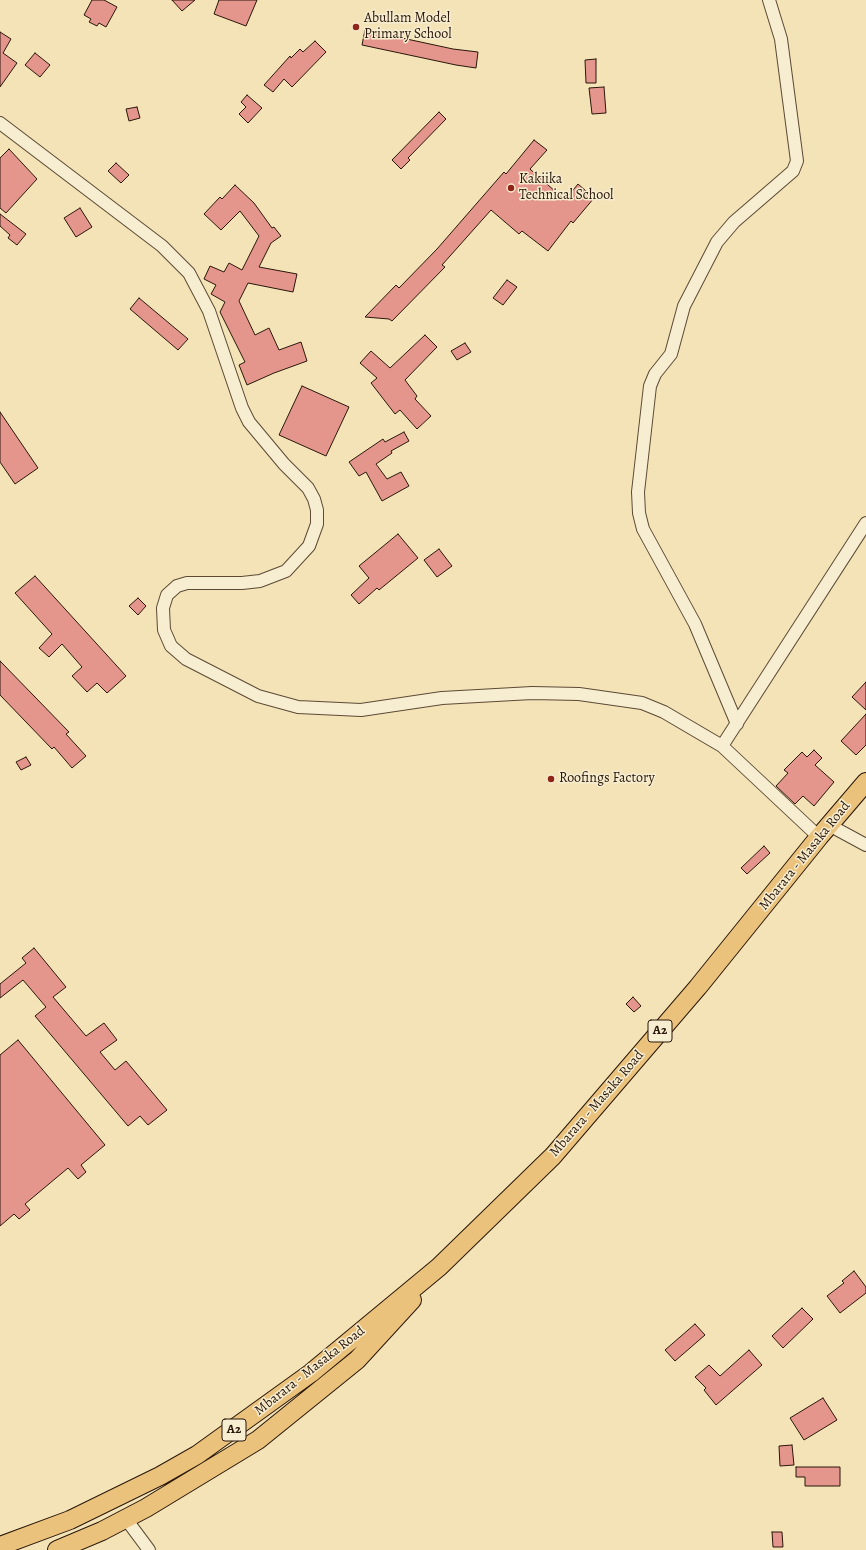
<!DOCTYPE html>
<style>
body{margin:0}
canvas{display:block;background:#f3e3b7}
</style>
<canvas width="866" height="1550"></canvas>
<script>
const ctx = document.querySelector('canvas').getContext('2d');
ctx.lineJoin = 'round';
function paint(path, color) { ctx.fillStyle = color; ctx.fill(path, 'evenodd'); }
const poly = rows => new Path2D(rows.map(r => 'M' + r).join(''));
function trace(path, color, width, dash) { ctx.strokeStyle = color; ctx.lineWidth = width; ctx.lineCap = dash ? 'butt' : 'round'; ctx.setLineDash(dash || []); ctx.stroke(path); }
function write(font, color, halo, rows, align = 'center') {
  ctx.font = font + ' Alegreya,serif'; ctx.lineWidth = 3; ctx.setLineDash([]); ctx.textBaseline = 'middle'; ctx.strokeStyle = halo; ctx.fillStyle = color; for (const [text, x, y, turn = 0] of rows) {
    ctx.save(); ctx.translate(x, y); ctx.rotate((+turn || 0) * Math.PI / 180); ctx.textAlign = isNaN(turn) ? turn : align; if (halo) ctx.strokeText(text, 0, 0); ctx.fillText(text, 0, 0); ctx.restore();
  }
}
const building = poly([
 [92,0,104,0,117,7,106,27,99,23,97,26,89,22,91,19,84,15,92,0],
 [172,0,195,0,182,11,172,0],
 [219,0,257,0,246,26,214,14,219,0],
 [365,30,453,49,478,52,476,68,456,65,362,45,365,30],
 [0,32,11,39,3,53,17,63,0,87,0,32],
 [315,41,326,52,292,87,284,79,273,92,264,85,290,56,291,58,300,49,303,52,315,41],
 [35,53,50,65,40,77,25,65,35,53],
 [596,59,596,83,586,83,585,60,596,59],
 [604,87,606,113,592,114,589,88,604,87],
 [247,95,262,108,248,123,239,114,246,107,241,102,247,95],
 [137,107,140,118,129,121,126,109,137,107],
 [439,112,446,119,408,158,410,160,401,169,392,160,439,112],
 [534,140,547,150,530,169,565,200,578,184,594,198,573,223,571,221,548,251,522,231,519,234,491,210,442,265,445,267,392,321,389,319,365,317,396,285,399,288,437,249,504,172,506,174,534,140],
 [9,149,37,179,6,213,0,208,0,158,9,149],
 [116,163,129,175,121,183,108,171,116,163],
 [235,185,254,203,272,228,274,227,281,236,271,243,259,267,297,274,293,292,248,283,239,301,255,335,269,328,279,350,301,342,307,361,274,373,247,385,239,365,245,362,220,312,225,302,211,294,216,285,204,279,210,266,224,272,229,263,242,270,259,236,240,211,221,230,204,214,220,197,222,199,235,185],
 [80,208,92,227,76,237,64,218,80,208],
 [0,214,26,234,17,245,8,238,10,235,0,226,0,214],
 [507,280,517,287,503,305,493,298,507,280],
 [139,298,188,339,178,350,130,309,139,298],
 [425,335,437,347,405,380,417,396,415,399,431,416,417,429,400,410,395,414,371,383,377,378,360,363,371,351,390,368,425,335],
 [465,343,471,352,457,360,451,351,465,343],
 [302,386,349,407,326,456,279,435,302,386],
 [0,412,38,468,15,484,0,462,0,412],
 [404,432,409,441,391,451,392,453,376,464,387,479,401,472,409,486,382,501,366,472,359,476,349,462,383,439,385,442,404,432],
 [398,534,418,558,379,590,377,588,359,604,351,595,369,578,359,566,398,534],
 [439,549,452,566,437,577,424,560,439,549],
 [35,576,126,676,107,693,97,683,87,692,72,676,82,667,62,644,49,657,39,648,52,634,15,593,35,576],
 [138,598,146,606,138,615,129,606,138,598],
 [0,661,69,732,66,734,86,756,72,768,54,747,52,749,0,695,0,661],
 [866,682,866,710,852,697,866,682],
 [866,714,866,745,856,755,841,741,866,714],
 [814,750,822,758,815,765,834,782,814,806,803,796,795,804,776,786,788,773,784,770,802,752,807,757,814,750],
 [26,757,31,765,21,770,16,762,26,757],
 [764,846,770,853,747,874,741,868,764,846],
 [34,948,66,987,53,997,86,1036,104,1023,117,1040,100,1052,115,1070,126,1061,167,1110,148,1125,140,1116,128,1126,35,1016,46,1007,23,980,0,998,0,984,26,963,22,958,34,948],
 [633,997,641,1006,634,1012,626,1004,633,997],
 [18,1040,105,1145,81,1165,86,1172,78,1179,68,1168,25,1204,30,1210,19,1219,14,1214,0,1226,0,1055,18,1040],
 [854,1271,866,1287,866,1293,840,1313,827,1296,844,1283,842,1281,854,1271],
 [802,1308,813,1319,783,1348,772,1336,802,1308],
 [695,1324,705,1335,675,1361,665,1350,695,1324],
 [749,1350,762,1365,716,1405,704,1390,706,1388,695,1377,709,1365,720,1376,749,1350],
 [823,1398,837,1420,804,1440,790,1418,823,1398],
 [792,1445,794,1465,780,1466,779,1446,792,1445],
 [796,1467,840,1467,840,1486,805,1486,805,1477,796,1477,796,1467],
 [772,1532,782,1532,783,1547,773,1547,772,1532]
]);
const minor = poly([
 [0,123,162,246,189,273,209,311,242,408,249,422,284,464,308,488,314,499,317,510,317,524,309,546,286,571,260,581,242,583,187,583,177,586,167,595,163,608,164,630,171,646,186,659,258,696,298,707,361,710,442,698,532,693,579,694,642,703,664,712,722,746,819,837],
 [737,724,695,624,643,529,639,513,638,492,650,386,655,374,671,354,684,306,717,242,734,222,793,171,797,161,781,39,769,0],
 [722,746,866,523],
 [829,825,866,845],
 [126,1519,149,1550]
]);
const highway = poly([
 [0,1546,70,1520,160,1476,197,1455,311,1373,439,1267,553,1156,698,987,819,837,866,782],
 [57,1550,102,1531,146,1508,258,1440,357,1360,412,1300]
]);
const markers = [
 [356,27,4,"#8f2418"],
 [511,188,4,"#8f2418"],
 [551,779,4,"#8f2418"]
];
const shields = [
 [660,1031,24],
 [234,1430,24]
];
const shieldNames = [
 ["A2",660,1031],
 ["A2",234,1430]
];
const poiNames = [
 ["Abullam Model",364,19],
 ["Primary School",364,35],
 ["Kakiika",519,180],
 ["Technical School",519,196],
 ["Roofings Factory",559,779]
];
const streetNames = [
 ["Mbarara - Masaka Road",805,856,-51],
 ["Mbarara - Masaka Road",597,1104,-49],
 ["Mbarara - Masaka Road",310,1371,-38]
];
paint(building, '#e4958c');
trace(building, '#2a170a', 1);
trace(minor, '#5c4a35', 14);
trace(highway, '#2a170a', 20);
trace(minor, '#f7edd0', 12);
trace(highway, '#eac27c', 18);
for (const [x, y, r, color] of markers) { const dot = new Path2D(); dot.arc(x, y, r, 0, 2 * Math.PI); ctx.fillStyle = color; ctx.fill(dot); trace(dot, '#f7edd0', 1.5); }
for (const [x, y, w] of shields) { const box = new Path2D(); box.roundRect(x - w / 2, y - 11, w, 22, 3); ctx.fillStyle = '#f7edd0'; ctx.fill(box); trace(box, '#2a170a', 1); }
write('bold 13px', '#2a170a', null, shieldNames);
write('14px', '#2a170a', '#f7edd0', poiNames, 'left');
write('14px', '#2a170a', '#f7edd0', streetNames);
</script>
